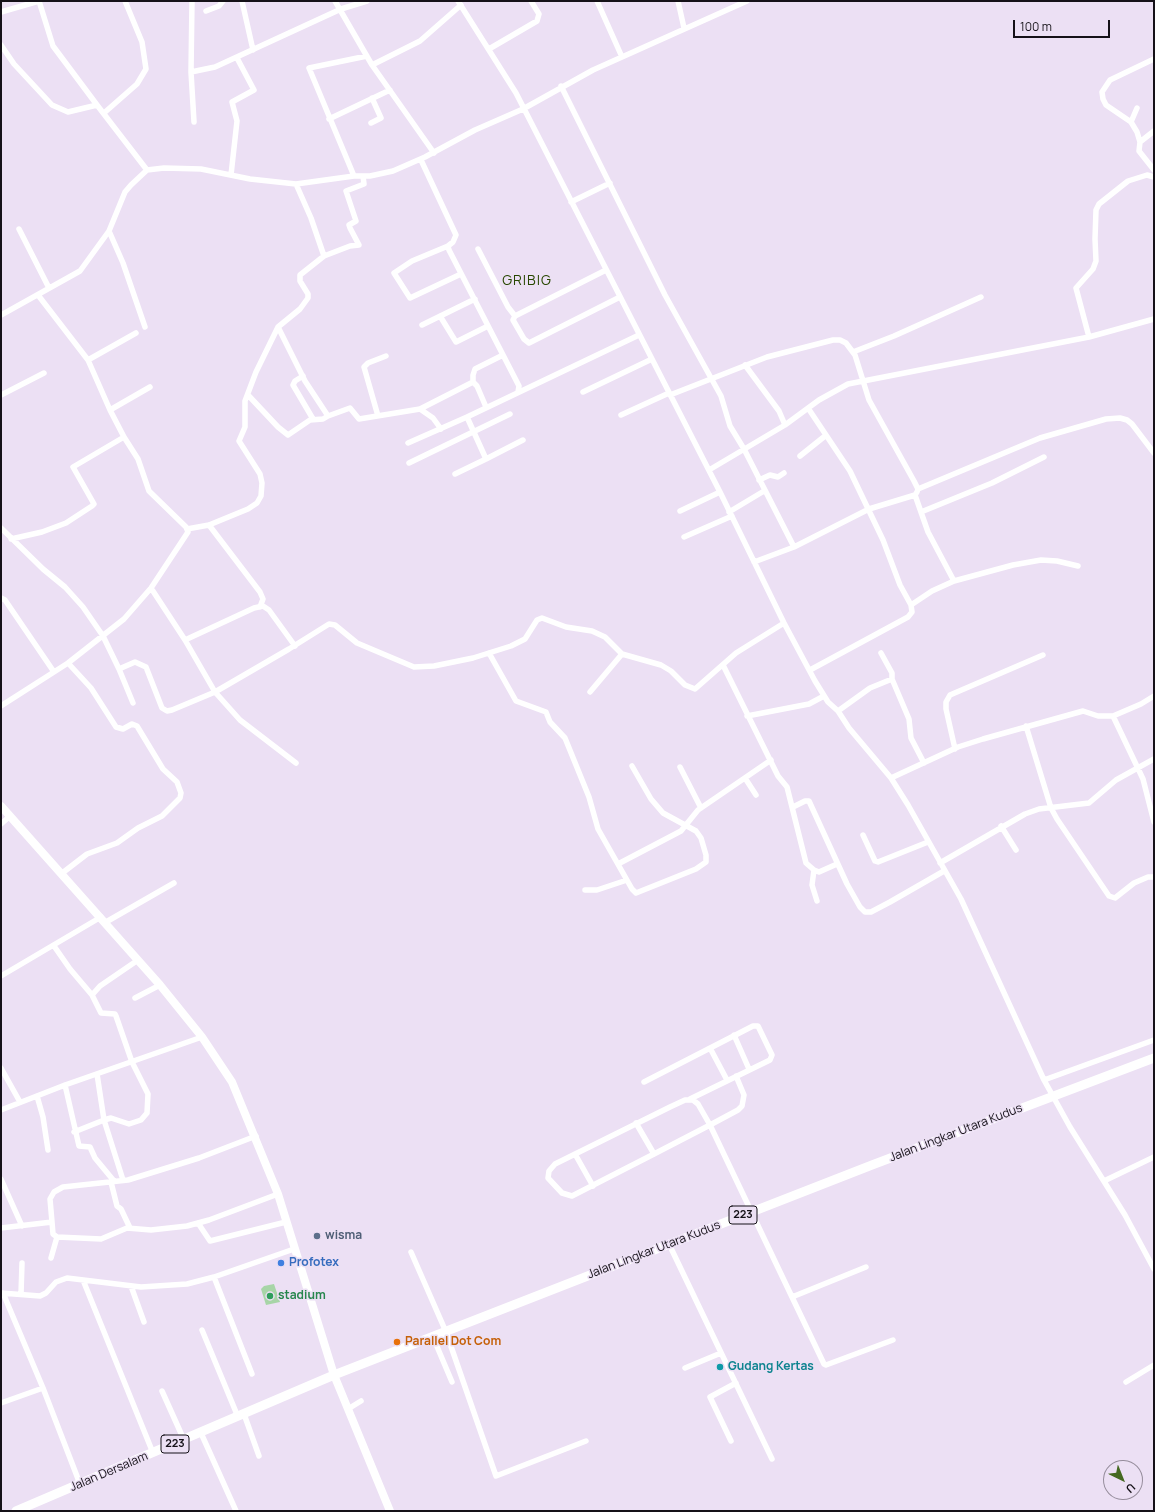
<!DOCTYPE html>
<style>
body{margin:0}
#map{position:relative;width:1155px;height:1512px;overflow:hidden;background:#ece0f4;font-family:Manrope,sans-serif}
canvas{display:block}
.frame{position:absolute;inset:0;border:2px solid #151118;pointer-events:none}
.north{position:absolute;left:1103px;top:1460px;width:40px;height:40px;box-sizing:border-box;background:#ece0f4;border:1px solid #968d9c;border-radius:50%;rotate:137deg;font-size:11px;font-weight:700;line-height:16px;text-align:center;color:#151118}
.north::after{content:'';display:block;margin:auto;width:14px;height:18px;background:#456921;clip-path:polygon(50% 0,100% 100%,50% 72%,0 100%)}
.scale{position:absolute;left:1013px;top:20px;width:97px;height:18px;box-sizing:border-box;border:2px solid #151118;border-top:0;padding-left:5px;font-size:12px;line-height:14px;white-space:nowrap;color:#151118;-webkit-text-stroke:3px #ece0f4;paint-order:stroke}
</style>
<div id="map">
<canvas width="1155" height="1512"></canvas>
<div class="frame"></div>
<div class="north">U</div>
<div class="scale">100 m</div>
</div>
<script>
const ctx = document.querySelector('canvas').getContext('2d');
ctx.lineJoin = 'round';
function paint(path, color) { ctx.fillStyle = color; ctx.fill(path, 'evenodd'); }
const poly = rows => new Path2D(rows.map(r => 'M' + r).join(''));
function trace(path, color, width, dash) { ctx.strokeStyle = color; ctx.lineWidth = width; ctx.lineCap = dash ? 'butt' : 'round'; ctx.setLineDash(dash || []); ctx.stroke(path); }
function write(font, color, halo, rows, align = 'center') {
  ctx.font = font + ' Manrope,sans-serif'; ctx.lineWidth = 3; ctx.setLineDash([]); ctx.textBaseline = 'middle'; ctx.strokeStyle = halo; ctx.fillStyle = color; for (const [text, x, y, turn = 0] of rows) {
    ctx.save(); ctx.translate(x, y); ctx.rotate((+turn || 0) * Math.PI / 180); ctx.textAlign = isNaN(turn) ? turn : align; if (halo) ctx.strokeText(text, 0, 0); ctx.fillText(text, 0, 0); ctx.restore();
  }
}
const green = poly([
 [274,1284,280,1302,266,1305,261,1289,264,1286]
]);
const street = poly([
 [192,1,191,72,215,67,341,9,367,1],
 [242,1,253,50],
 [335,1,372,65,434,153],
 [458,1,516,93,720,492,784,623,815,681,828,702,838,711,849,728,891,778,908,805,961,899,1044,1080,1070,1127,1125,1215,1154,1269],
 [597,1,622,57],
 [678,1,684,28],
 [206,11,219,6,223,1],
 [1,12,39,1,53,46,97,105],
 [1,45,14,64,52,105,68,112,97,105,147,170],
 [489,49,537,21,539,14,531,1],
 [372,65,420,41,461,5],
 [191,72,194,122],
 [561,86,665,295,721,396,730,426,744,449,794,547],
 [104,113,137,84,146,69,142,42,125,1],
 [329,119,390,90],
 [1131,122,1137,108],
 [371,123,381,118,372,98],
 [1154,131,1140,142,1139,151,1154,170],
 [1140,142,1137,132,1131,122,1106,105,1103,99,1102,92,1110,80,1154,59],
 [421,160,456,235,453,242,448,246,449,250,519,386,518,392],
 [231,175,237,121,232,102,254,90,237,58],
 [354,176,309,68,367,56],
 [571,202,610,183],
 [19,229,49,288],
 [109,231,123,263,145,327],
 [448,246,412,261,394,273,410,298,461,274],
 [478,249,508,307,515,316],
 [324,256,350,246,359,245,350,228,349,225,356,221,346,191,364,184,363,176],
 [606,270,515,316,513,320,524,339,529,343,620,297],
 [1,315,80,271,109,231,125,192,131,185,147,170,164,168,201,169,250,179,296,184,354,176,370,176,393,171,425,157,475,130,523,109,593,70,747,1],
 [440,316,456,342,488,326],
 [422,325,475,299],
 [278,327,305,381,328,416,350,408,359,419,420,409,473,382,477,386,486,407],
 [1089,337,1076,288,1093,269,1096,261,1095,239,1096,210,1099,204,1128,181,1147,175,1154,177],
 [853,352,894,336,981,297],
 [88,360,136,333],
 [745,365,779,411,785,425],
 [303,376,295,381,293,385,313,419],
 [473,382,473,375,475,369,503,355],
 [583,392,652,359],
 [1,395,44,373],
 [248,395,278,427,288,435,310,420,323,419,328,416],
 [670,395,767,357,833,340,840,340,846,343,855,355,869,400,914,481,918,489,917,492,915,495,869,509,794,547,754,562],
 [808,408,850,471,883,540,900,585,911,605,912,612,908,617,810,670],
 [420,409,433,418,441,429],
 [110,410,150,387],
 [621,415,669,393],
 [378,416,364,367,368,363,386,356],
 [408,443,467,417],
 [800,456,825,436],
 [486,459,523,440],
 [409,463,510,414],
 [709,470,785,425,819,400,848,384,1089,337,1154,319],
 [455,474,486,459,467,417,639,335],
 [759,480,770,475,778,477,784,473],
 [918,489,1040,438,1106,419,1120,418,1127,420,1132,424,1154,453],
 [915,495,928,532,954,581],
 [680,511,720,492],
 [729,512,764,491],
 [921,512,992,483,1044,457],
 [209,525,260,592,263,599,260,607],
 [1,528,43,569,65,587,83,607,103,636,119,669,135,662,146,667,162,708,167,711,172,710,215,692,240,720,296,763],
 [187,529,209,525,248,509,257,503,261,496,262,483,260,474,239,441,245,427,245,401,256,372,278,327,300,309,308,298,308,294,300,281,300,275,324,256,311,218,296,184],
 [684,537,732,516],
 [11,539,42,532,66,523,92,506,94,504,73,467,124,437],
 [151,588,185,640,215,692,289,649,329,624,335,625,357,643,414,667,434,666,473,658,511,646,525,639,537,620,542,618,566,627,592,631,605,637,622,654,661,665,671,671,685,685,695,689,736,653,784,623],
 [1,598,5,600,54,672],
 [911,605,932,591,954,581,1013,565,1041,560,1057,561,1078,566],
 [185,640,254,608,263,606,269,610,295,646],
 [489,653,516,701,546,712,550,722,565,738,589,797,598,829,632,889,636,893,696,869,706,862,706,855,701,838,696,831,663,813,651,799,632,766],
 [881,653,892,673,892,679],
 [723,665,778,776,787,787,806,863,814,870,819,872,837,864],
 [119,669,133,703],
 [590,692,622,654],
 [1,706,68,663,124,619,151,588,188,532,186,527,149,491,138,459,124,437,110,410,88,360,38,295],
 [838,711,870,688,892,679,909,719,911,738,924,763],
 [747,716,809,704,824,696],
 [1113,716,1143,779,1154,822],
 [1026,726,1051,808,1057,819,1109,896,1115,898,1134,883,1148,877,1154,877],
 [955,749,946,709,946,702,950,695,1043,655],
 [680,767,701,808],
 [745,778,756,795],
 [891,778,958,747,983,739,1083,711,1098,716,1113,716,1141,704,1154,696],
 [793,807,805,801,809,801,847,884,860,907,865,912,871,912,890,902,944,871],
 [1,824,10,816],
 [1001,826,1016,850],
 [863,835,875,861,878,862,928,842],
 [940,863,1025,814,1039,809,1089,803,1116,780,1154,759],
 [618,864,681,831,698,810,771,760],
 [814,870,812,885,817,901],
 [61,874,87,854,117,843,138,828,162,816,180,798,181,793,177,782,163,769,137,726,132,724,123,729,116,727,91,688,68,663],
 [585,890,597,890,627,880],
 [106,922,174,883],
 [54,946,70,969,92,995],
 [1,976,101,917],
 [135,998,160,985],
 [734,1035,749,1069],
 [710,1048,727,1080],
 [1,1068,20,1102],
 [736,1076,744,1095,742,1106,738,1110,710,1125,654,1154,572,1196,562,1193,548,1178,549,1171,555,1164,670,1107,685,1100,693,1100,698,1104,710,1125,792,1297,866,1267],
 [1044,1080,1154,1040],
 [644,1082,753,1026,758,1026,772,1055,770,1060,690,1099],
 [65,1085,79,1146,90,1147,95,1158,114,1181],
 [37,1096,43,1117,48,1150],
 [1,1110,65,1085,202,1037],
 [636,1123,654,1154],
 [74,1132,104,1120,97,1074],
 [575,1154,593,1186],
 [1,1179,22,1226],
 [123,1180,104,1120,111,1118,129,1124,141,1120,147,1113,148,1094,132,1062,116,1016,115,1014,101,1013,92,995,100,986,138,960],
 [1104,1181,1154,1157],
 [111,1182,117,1206,121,1209,130,1228],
 [52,1222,50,1199,54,1192,63,1187,128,1180,199,1158,256,1136],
 [198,1223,210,1241,286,1222],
 [1,1228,52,1222,53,1234,57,1237,101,1239,127,1228,151,1230,187,1226,209,1220,278,1194],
 [669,1244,772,1459],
 [411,1252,446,1332,496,1476,586,1441],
 [51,1258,57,1237],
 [214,1277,252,1374],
 [83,1280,153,1453],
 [131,1286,144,1322],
 [1,1293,40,1296,46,1293,56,1282,67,1278,141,1287,187,1284,214,1277,294,1249],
 [3,1293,43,1388,80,1484],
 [21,1294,22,1263],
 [792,1297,824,1364,826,1365,893,1340],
 [202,1330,238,1417],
 [433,1337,452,1382],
 [685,1368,721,1353],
 [1126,1382,1154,1365],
 [162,1391,184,1440],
 [1,1403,43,1388],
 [348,1409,361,1401],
 [244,1414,259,1456],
 [201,1433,236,1511],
 [731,1441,710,1397,736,1383]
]);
const secondary = poly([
 [1,806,160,985,202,1037,232,1082,278,1194,334,1375,390,1511]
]);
const primary = poly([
 [16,1511,334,1375,872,1165,1154,1058]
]);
const markers = [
 [317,1236,4,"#5c6f8a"],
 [281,1263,4,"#3f7fe0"],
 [270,1296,4,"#2e9e5b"],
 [397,1342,4,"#e8710a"],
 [720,1367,4,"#0f9aa8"]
];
const shields = [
 [743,1215,28],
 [175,1444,28]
];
const shieldNames = [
 ["223",743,1215],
 ["223",175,1444]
];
const streetNames = [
 ["Jalan Lingkar Utara Kudus",956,1133,-21],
 ["Jalan Lingkar Utara Kudus",654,1250,-21],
 ["Jalan Dersalam",109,1472,-23]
];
const serviceNames = [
 ["wisma",325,1236]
];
const shopNames = [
 ["Profotex",289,1263]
];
const leisureNames = [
 ["stadium",278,1296]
];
const foodNames = [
 ["Parallel Dot Com",405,1342]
];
const cultureNames = [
 ["Gudang Kertas",728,1367]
];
const quarterNames = [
 ["GRIBIG",527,281]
];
paint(green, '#a7d5a7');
trace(street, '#fff', 5.5);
trace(secondary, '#fff', 8);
trace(primary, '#fff', 9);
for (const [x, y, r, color] of markers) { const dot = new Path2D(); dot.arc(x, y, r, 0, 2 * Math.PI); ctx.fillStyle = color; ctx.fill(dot); trace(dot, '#ece0f4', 1.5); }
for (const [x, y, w] of shields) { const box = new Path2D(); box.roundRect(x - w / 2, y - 9, w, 18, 3); ctx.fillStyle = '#ece0f4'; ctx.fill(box); trace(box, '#151118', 1); }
write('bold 11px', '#151118', null, shieldNames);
write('12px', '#151118', '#ece0f4', streetNames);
write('bold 12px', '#4e5e75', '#ece0f4', serviceNames, 'left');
write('bold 12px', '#366cbe', '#ece0f4', shopNames, 'left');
write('bold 12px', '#27864d', '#ece0f4', leisureNames, 'left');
write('bold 12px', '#c56008', '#ece0f4', foodNames, 'left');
write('bold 12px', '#0d838f', '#ece0f4', cultureNames, 'left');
ctx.letterSpacing = '1px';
write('14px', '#284700', '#ece0f4', quarterNames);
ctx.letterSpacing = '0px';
</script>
